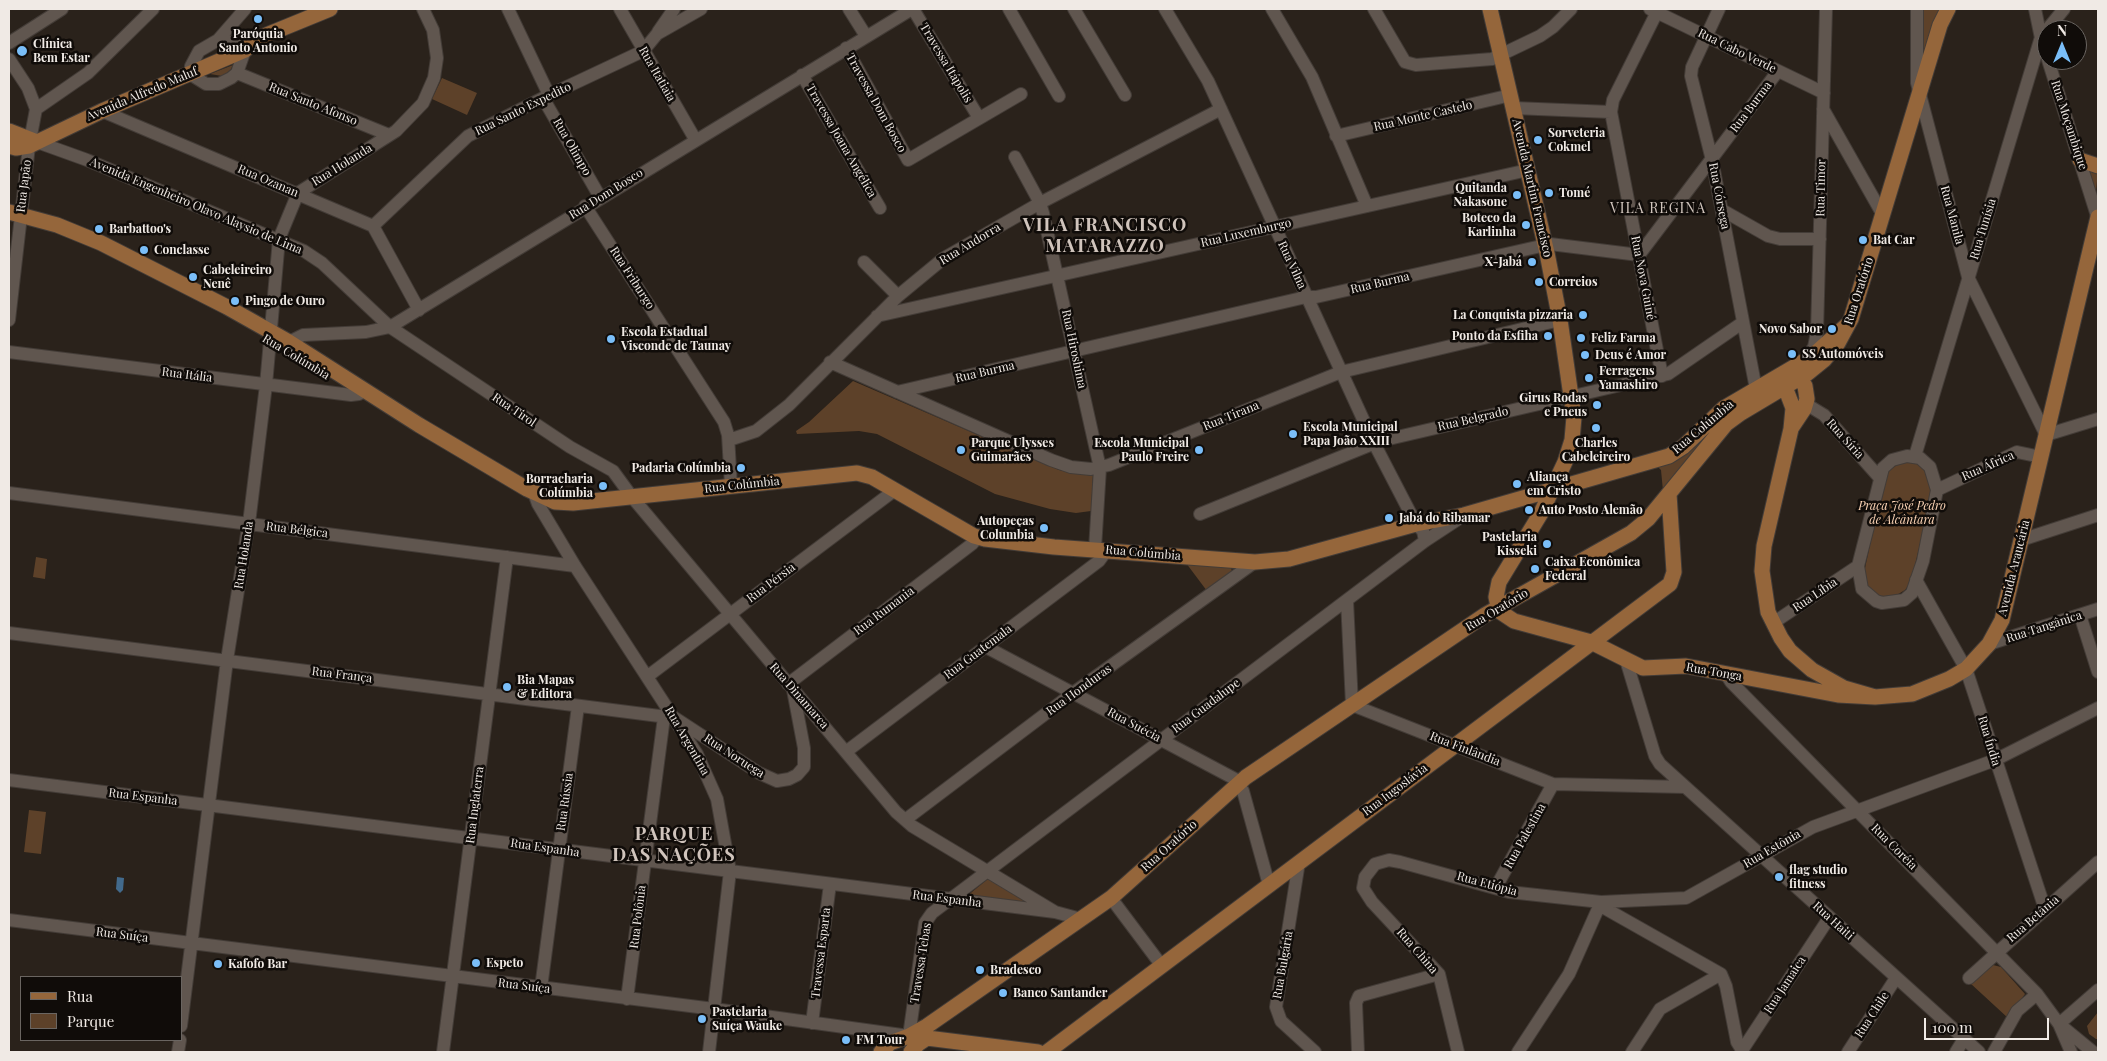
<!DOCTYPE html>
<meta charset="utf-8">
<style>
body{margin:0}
#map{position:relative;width:2107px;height:1061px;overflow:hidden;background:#2a221b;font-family:"Playfair Display",serif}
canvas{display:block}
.frame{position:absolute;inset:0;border:10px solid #f0eae5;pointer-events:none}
.legend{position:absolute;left:20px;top:976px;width:162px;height:65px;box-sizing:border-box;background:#100c09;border:1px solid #6a6561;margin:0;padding:6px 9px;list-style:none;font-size:15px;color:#f0eae5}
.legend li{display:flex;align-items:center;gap:10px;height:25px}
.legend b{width:25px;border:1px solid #6a6561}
.north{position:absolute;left:2037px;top:20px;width:50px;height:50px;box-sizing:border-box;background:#100c09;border:1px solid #6a6561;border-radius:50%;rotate:0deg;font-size:14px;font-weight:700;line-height:20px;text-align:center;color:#f0eae5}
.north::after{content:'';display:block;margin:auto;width:18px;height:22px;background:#7abef8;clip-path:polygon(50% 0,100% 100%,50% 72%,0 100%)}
.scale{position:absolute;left:1924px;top:1018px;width:125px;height:22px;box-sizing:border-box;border:2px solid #f0eae5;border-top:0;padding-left:6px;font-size:15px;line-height:18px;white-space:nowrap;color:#f0eae5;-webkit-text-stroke:4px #100c09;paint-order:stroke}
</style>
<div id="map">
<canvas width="2107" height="1061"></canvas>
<div class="frame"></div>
<ul class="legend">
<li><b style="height:6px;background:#95663b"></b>Rua</li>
<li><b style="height:14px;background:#5d4129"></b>Parque</li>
</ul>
<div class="north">N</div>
<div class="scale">100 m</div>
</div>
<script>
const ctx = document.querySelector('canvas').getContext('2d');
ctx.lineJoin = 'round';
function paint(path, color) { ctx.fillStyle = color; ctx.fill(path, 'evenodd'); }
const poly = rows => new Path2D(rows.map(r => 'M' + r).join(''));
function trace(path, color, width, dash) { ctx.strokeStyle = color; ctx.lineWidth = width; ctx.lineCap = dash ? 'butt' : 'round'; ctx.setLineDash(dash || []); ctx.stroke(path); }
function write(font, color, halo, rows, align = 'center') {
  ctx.font = font + ' "Playfair Display",serif'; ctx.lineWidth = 5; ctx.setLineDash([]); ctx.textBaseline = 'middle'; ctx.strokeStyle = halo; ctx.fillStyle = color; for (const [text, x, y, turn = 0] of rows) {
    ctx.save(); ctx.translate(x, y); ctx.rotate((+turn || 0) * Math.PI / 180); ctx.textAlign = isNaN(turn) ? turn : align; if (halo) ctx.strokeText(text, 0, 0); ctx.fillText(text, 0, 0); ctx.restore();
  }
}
const green = poly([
 [1921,9,1941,9,1923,62],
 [233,65,229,73,222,76,210,74],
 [442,78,477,93,467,115,432,99],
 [2088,168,2098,170,2096,192],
 [853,381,1059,470,1093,476,1091,511,1076,513,1050,509,995,494,877,434,859,431,797,434,796,431,809,422],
 [1730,410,1663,491,1661,470,1658,467,1675,460],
 [1905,461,1919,463,1926,469,1932,493,1911,582,1905,590,1895,596,1880,597,1868,588,1865,580,1865,568,1884,479,1890,469],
 [36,557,47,559,45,579,33,577],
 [1186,563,1231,567,1232,572,1207,591],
 [29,810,46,812,41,854,24,852],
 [989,878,1028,903,967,896],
 [1993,965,2001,967,2025,994,2008,1018,1970,983],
 [2098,1012,2098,1039,2096,1039,2089,1034,2087,1026]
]);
const water = poly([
 [117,877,124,878,123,890,120,893,116,889]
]);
const minor = poly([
 [508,9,549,95],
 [620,9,695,139],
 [849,9,866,36],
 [913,9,979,118],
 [1009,9,1059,96],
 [1074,9,1125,95],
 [1165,9,1208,81,1374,443,1416,524,1423,531,1425,541],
 [1272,9,1312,77,1367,206],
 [1374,9,1405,62,1416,65,1492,59,1540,36,1553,27,1571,9],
 [1650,9,1824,93],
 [1719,9,1692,67,1691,76,1712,160,1756,389],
 [1917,9,1917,83,1968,277,2046,435,2098,419],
 [2035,9,2042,43],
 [1657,12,1613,100,1611,112,1662,376],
 [658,32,674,9],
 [218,40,231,42,245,50,237,73,231,78,219,84,206,84,190,74,191,66,199,51,218,40],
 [218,40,245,9],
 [9,43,62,9],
 [846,48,908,160,1021,94],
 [9,59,28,88,36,109,29,146,9,320],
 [2048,60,2098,219],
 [237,73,389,135],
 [802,75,880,208],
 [543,98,600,197],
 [1514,108,1611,112],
 [36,109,88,73,153,9],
 [1823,109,1883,215],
 [102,111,373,226,419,310],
 [1336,136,1511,95],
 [37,142,87,160,304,251,322,263,390,327,570,447,613,471,632,497,896,812,912,826,1055,912],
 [1015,157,1040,203,1043,213,1100,468,1095,549],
 [585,206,724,422,728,435,731,486],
 [1722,210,1768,236,1780,239,1820,239],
 [373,226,468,136,543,98,643,51,657,34,701,9],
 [864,262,898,296],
 [877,316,1528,170],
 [289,342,303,335,366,332,390,327,912,9],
 [9,352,351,395,359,394,364,390],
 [1807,357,1814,347,1817,332,1826,9],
 [830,362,1051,460,1071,467,1091,469,1109,465,1341,372,1560,320],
 [897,392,1306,297,1316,297,1550,244,1639,255,1778,71],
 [1806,404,1824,415,1879,477],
 [729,440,756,431,789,405,898,296,944,258,1040,203,1221,109],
 [1907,456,1920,458,1930,467,1937,490,1923,561,1912,593,1904,600,1882,603,1876,601,1862,589,1858,566,1883,468,1892,460,1907,456],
 [1915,456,2041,37,2064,9],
 [1937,490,2017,452,2041,457],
 [9,493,575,566],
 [534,493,538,504,575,566,697,754,717,799,730,871,709,1052],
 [1200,514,1380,441,1668,374,1742,323],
 [2021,540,2098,515],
 [1916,580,1966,669,2045,909],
 [1347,600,1352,705,1553,784,1685,787],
 [2080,615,2098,672],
 [1773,623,1858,566],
 [9,633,675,718,759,773,777,781,789,779,797,775,804,767,804,748,793,690],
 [1989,644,2098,609],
 [986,647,1235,779,1243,791,1269,885],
 [1626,660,1655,756,1660,764,1979,1052],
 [1726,674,1731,682,2037,994,2059,1024,2071,1052],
 [648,676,895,490],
 [788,684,972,544,978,537],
 [847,751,1099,561,1107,550],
 [9,780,1055,912,1081,919],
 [905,820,1073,693,1255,562],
 [1299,862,1276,1007,1281,1021,1315,1052],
 [1496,887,1553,784],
 [1111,898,1162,966],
 [1599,905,1721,974,1726,986,1737,1042,1742,1050],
 [9,920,714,1009,909,1036],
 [1969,978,2098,862],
 [541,988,578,706],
 [627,999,664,717],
 [812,1023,830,884],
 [2059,1024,2098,990],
 [2059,1024,2093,1052],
 [181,1026,227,660,250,515,266,385,279,239,298,193,396,131,423,103,434,78,437,58,433,30,423,9],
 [909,1036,925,923,932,913,1425,541,1463,516],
 [178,1052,180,1040],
 [443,1052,507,557],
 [1358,1052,1356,1003,1359,996,1439,974],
 [1458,1052,1439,974,1372,902,1363,888,1365,877,1375,864,1389,860,1400,862,1509,892,1601,902],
 [1518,1052,1569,974,1601,902,1686,898,1813,827,1995,760,2098,708],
 [1632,1052,1660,1009,1721,974],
 [1741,1052,1829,918],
 [1848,1052,1896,978],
 [1956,1052,1964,1039],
 [1994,1052,2017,1011,2037,994]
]);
const major = poly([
 [1490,9,1547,253,1560,320,1574,417,1572,440,1565,462,1541,513,1499,582,1496,597,1499,611,1514,621,1591,642,1643,668,1686,666,1838,695,1875,697],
 [9,131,37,142],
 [9,146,16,148,29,146,102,111,245,50,259,38,330,9],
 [2080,160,2098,166],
 [9,212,57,225,101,243,227,307,289,342,419,425,527,489,555,502,573,503,857,473,872,477,974,536,985,539,1054,547,1255,562,1289,559,1416,524,1464,515,1669,456,1683,447,1724,408,1811,357,1848,324],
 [1785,387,1793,408,1791,429,1764,546,1762,571,1768,612,1781,638,1790,651,1812,670,1844,688,1875,697,1912,694,1949,679,1966,669,1989,644,2002,620,2098,217],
 [1792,427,1804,409,1807,399,1805,386,1794,371],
 [881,1052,890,1043,909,1036,927,1026,1111,898,1246,777,1485,615,1631,533,1648,519,1726,424,1741,413,1808,373,1824,360,1838,343,1851,319,1940,25,1948,9],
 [911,1052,918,1044,927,1038,1038,1052],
 [1047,1052,1670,584,1674,572,1669,494]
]);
const markers = [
 [258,19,5,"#7abef8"],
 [22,51,6,"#7abef8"],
 [1538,140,5,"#7abef8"],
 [1549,193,5,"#7abef8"],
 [1517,195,5,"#7abef8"],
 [1526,225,5,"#7abef8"],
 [99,229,5,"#7abef8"],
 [1863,240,5,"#7abef8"],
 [144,250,5,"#7abef8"],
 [1532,262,5,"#7abef8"],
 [193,277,5,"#7abef8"],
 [1539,282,5,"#7abef8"],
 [235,301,5,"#7abef8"],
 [1583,315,5,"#7abef8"],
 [1832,329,5,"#7abef8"],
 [1548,336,5,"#7abef8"],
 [1581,338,5,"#7abef8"],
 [611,339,5,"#7abef8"],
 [1792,354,5,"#7abef8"],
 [1585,355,5,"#7abef8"],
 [1589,378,5,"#7abef8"],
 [1597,405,5,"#7abef8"],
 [1596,428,5,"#7abef8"],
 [1293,434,5,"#7abef8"],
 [961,450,5,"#7abef8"],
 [1199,450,5,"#7abef8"],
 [741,468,5,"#7abef8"],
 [1517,484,5,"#7abef8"],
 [603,486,5,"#7abef8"],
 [1529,510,5,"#7abef8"],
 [1389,518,5,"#7abef8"],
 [1044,528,5,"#7abef8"],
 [1547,544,5,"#7abef8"],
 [1535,569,5,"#7abef8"],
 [507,687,5,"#7abef8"],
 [1779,877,5,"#7abef8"],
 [476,963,5,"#7abef8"],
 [218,964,5,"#7abef8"],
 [980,970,5,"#7abef8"],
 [1003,993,5,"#7abef8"],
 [702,1019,5,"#7abef8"],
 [846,1040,5,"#7abef8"]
];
const poiNames = [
 ["Paróquia",258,34,"center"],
 ["Santo Antonio",258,48,"center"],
 ["Clínica",33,44],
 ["Bem Estar",33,58],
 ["Sorveteria",1548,133],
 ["Cokmel",1548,147],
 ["Quitanda",1507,188,"right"],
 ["Nakasone",1507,202,"right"],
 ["Tomé",1559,193],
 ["Boteco da",1516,218,"right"],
 ["Karlinha",1516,232,"right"],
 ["Barbattoo's",109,229],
 ["Bat Car",1873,240],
 ["Conclasse",154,250],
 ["X-Jabá",1522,262,"right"],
 ["Cabeleireiro",203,270],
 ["Nenê",203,284],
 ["Correios",1549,282],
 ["Pingo de Ouro",245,301],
 ["La Conquista pizzaria",1573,315,"right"],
 ["Novo Sabor",1822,329,"right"],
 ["Escola Estadual",621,332],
 ["Visconde de Taunay",621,346],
 ["Ponto da Esfiha",1538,336,"right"],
 ["Feliz Farma",1591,338],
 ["SS Automóveis",1802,354],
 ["Deus é Amor",1595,355],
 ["Ferragens",1599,371],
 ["Yamashiro",1599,385],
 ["Girus Rodas",1587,398,"right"],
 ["e Pneus",1587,412,"right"],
 ["Escola Municipal",1303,427],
 ["Papa João XXIII",1303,441],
 ["Parque Ulysses",971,443],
 ["Guimarães",971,457],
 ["Escola Municipal",1189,443,"right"],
 ["Paulo Freire",1189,457,"right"],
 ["Charles",1596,443,"center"],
 ["Cabeleireiro",1596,457,"center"],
 ["Padaria Colúmbia",731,468,"right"],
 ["Aliança",1527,477],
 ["em Cristo",1527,491],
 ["Borracharia",593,479,"right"],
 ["Colúmbia",593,493,"right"],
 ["Auto Posto Alemão",1539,510],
 ["Jabá do Ribamar",1399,518],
 ["Autopeças",1034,521,"right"],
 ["Columbia",1034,535,"right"],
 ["Pastelaria",1537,537,"right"],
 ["Kisseki",1537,551,"right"],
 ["Caixa Econômica",1545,562],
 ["Federal",1545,576],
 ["Bia Mapas",517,680],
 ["& Editora",517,694],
 ["flag studio",1789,870],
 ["fitness",1789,884],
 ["Espeto",486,963],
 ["Kafofo Bar",228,964],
 ["Bradesco",990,970],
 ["Banco Santander",1013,993],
 ["Pastelaria",712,1012],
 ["Suíça Wauke",712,1026],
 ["FM Tour",856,1040]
];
const streetNames = [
 ["Rua Cabo Verde",1737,51,26],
 ["Travessa Itápolis",946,63,59],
 ["Rua Itatiaia",657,74,60],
 ["Avenida Alfredo Maluf",142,94,-23],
 ["Travessa Dom Bosco",876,103,61],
 ["Rua Santo Afonso",313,104,22],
 ["Rua Burma",1751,107,-53],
 ["Rua Santo Expedito",523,109,-26],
 ["Rua Monte Castelo",1423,116,-13],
 ["Rua Moçambique",2069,125,72],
 ["Travessa Joana Angélica",841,141,60],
 ["Rua Olimpo",572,147,60],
 ["Rua Holanda",342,165,-32],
 ["Rua Ozanan",268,181,23],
 ["Rua Japão",24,186,-83],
 ["Avenida Martim Francisco",1532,188,77],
 ["Rua Timor",1821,188,-89],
 ["Rua Dom Bosco",606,194,-32],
 ["Rua Córsega",1719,196,79],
 ["Avenida Engenheiro Olavo Alaysio de Lima",196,206,23],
 ["Rua Manila",1952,215,75],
 ["Rua Tunísia",1983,229,-73],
 ["Rua Luxemburgo",1246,233,-13],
 ["Rua Andorra",970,244,-31],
 ["Rua Vilna",1292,265,65],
 ["Rua Friburgo",632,278,57],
 ["Rua Nova Guiné",1643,278,79],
 ["Rua Burma",1380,283,-13],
 ["Rua Oratório",1859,291,-72],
 ["Rua Hiroshima",1074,349,78],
 ["Rua Colúmbia",296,357,31],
 ["Rua Burma",985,372,-13],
 ["Rua Itália",187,375,7],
 ["Rua Tirol",514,410,34],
 ["Rua Tirana",1231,416,-22],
 ["Rua Belgrado",1473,419,-13],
 ["Rua Colúmbia",1703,427,-40],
 ["Rua Síria",1845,439,48],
 ["Rua África",1988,466,-24],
 ["Rua Colúmbia",742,485,-6],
 ["Rua Bélgica",297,530,7],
 ["Rua Colúmbia",1143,553,5],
 ["Rua Holanda",244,555,-81],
 ["Avenida Araucária",2014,568,-76],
 ["Rua Pérsia",771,583,-37],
 ["Rua Líbia",1815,595,-34],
 ["Rua Oratório",1497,610,-31],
 ["Rua Rumania",884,611,-37],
 ["Rua Tangânica",2044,627,-18],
 ["Rua Guatemala",978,652,-37],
 ["Rua Tonga",1714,672,10],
 ["Rua França",342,675,7],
 ["Rua Honduras",1079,690,-36],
 ["Rua Dinamarca",799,696,49],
 ["Rua Guadalupe",1206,706,-37],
 ["Rua Suécia",1134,725,28],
 ["Rua Argentina",687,741,60],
 ["Rua Índia",1989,741,73],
 ["Rua Finlândia",1465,749,21],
 ["Rua Noruega",734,756,33],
 ["Rua Iugoslávia",1395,790,-37],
 ["Rua Espanha",143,797,7],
 ["Rua Rússia",565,802,-82],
 ["Rua Inglaterra",475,805,-83],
 ["Rua Palestina",1525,836,-61],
 ["Rua Oratório",1169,846,-42],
 ["Rua Coréia",1894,847,45],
 ["Rua Espanha",545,848,8],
 ["Rua Estônia",1772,849,-30],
 ["Rua Etiópia",1487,884,15],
 ["Rua Espanha",947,899,7],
 ["Rua Polônia",638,917,-83],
 ["Rua Betânia",2033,919,-41],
 ["Rua Haiti",1833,921,42],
 ["Rua Suíça",122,935,7],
 ["Rua China",1417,951,49],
 ["Travessa Esparta",821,953,-83],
 ["Travessa Tebas",921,963,-81],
 ["Rua Bulgária",1283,965,-80],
 ["Rua Jamaica",1785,985,-57],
 ["Rua Suíça",524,986,7],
 ["Rua Chile",1872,1015,-57]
];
const parkNames = [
 ["Praça José Pedro",1902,506],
 ["de Alcântara",1902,520]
];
const neighbourhoodNames = [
 ["VILA REGINA",1658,209]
];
const districtNames = [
 ["VILA FRANCISCO",1105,225],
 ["MATARAZZO",1105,246],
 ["PARQUE",674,834],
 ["DAS NAÇÕES",674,855]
];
paint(green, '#5d4129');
paint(water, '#426a8c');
trace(minor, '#433c37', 14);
trace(major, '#433c37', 17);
trace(minor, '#60564f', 12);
trace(major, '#95663b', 15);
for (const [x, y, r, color] of markers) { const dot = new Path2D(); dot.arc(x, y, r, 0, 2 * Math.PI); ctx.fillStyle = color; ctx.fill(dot); trace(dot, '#100c09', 2); }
write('bold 12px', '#f0eae5', '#100c09', poiNames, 'left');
write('12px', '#f0eae5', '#100c09', streetNames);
write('italic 12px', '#fed6b7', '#100c09', parkNames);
ctx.letterSpacing = '1px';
write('14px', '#d0c4bc', '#100c09', neighbourhoodNames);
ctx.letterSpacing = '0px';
ctx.letterSpacing = '1px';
write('bold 18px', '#d0c4bc', '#100c09', districtNames);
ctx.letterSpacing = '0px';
</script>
